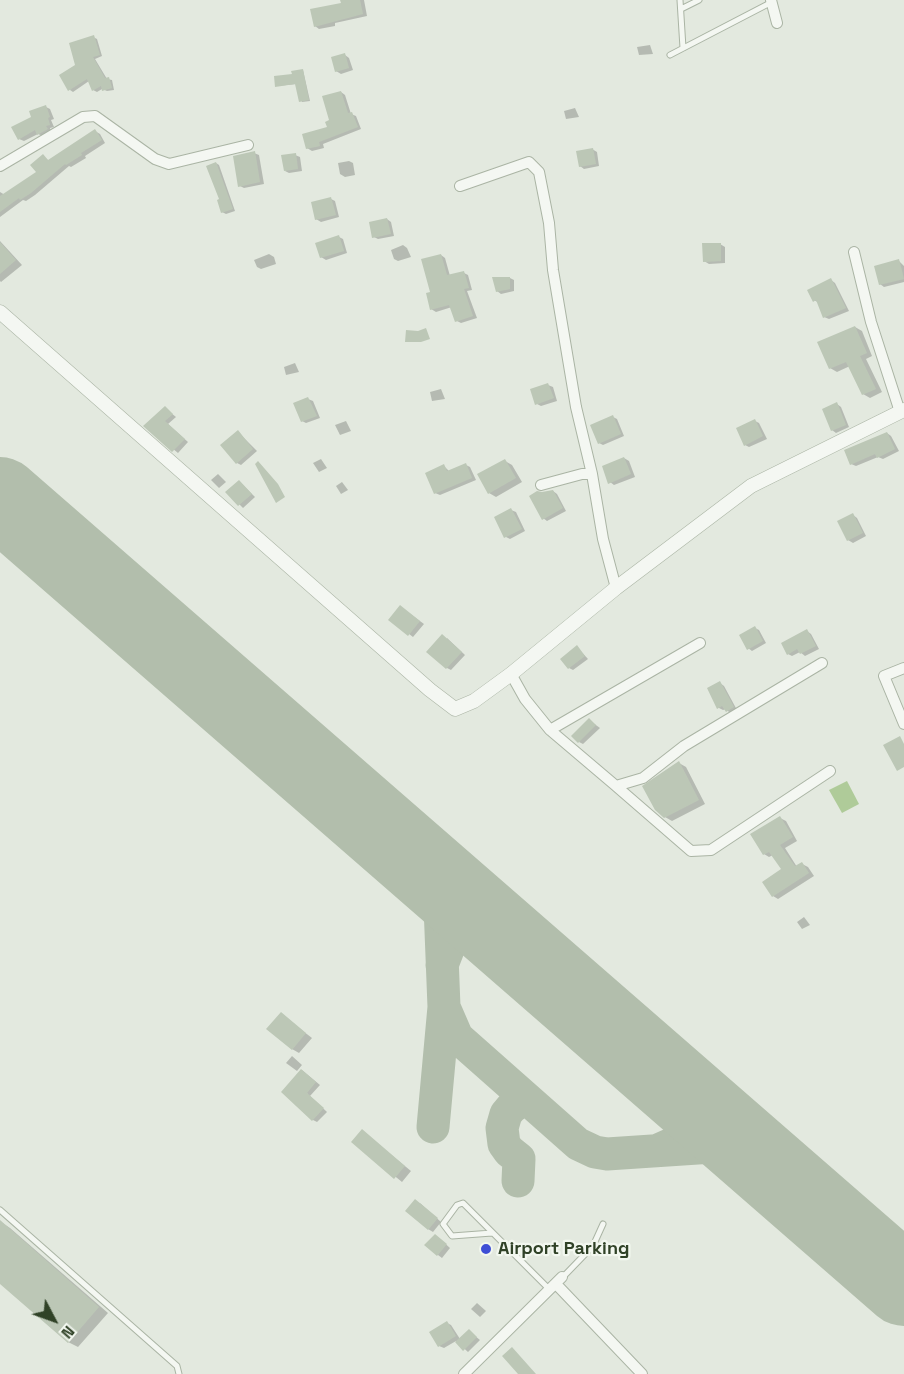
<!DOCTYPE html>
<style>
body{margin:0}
#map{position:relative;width:904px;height:1374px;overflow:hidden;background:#e3e9df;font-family:"Space Grotesk",sans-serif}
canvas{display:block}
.north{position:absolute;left:24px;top:1290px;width:60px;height:60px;-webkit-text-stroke:4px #f2f7ef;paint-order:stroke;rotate:131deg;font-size:16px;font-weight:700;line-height:24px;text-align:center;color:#304227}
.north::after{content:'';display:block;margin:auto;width:21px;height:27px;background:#304227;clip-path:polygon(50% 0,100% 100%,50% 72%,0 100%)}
</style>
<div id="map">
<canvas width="904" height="1374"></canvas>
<div class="north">N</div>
</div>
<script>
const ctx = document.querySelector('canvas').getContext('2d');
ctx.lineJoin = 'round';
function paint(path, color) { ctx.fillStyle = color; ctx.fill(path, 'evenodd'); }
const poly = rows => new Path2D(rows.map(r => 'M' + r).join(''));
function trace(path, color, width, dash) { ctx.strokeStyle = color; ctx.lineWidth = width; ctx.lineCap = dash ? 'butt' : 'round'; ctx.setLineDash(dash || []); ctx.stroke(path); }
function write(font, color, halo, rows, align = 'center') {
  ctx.font = font + ' "Space Grotesk",sans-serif'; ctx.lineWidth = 4.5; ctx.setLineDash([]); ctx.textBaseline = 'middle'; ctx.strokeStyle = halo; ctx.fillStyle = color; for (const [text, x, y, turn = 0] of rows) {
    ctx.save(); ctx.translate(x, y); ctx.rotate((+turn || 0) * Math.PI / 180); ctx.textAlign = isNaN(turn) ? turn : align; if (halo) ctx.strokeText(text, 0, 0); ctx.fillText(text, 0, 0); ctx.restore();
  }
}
const water = poly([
 [847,781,859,804,842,813,829,790]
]);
const shadow = poly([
 [342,0,364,0,367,16,335,23,335,26,319,29,315,26,343,4],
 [93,37,97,39,102,56,95,59,107,79,112,80,114,90,107,91,102,89,97,92,93,90,89,81,73,92,70,90,77,66],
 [650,45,653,54,639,55,637,47],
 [345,55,349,58,353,70,341,74,336,71],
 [303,70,310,101,302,102,297,84,277,86],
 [341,92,345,95,351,114,356,116,361,129,323,144,324,148,312,151,307,148,329,128],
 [46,107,50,109,54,119,51,120,54,127,50,128,51,132,43,136,38,134,24,141,19,139],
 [575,108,579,117,566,119,564,111],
 [95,131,100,134,105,143,85,156,86,158,71,167,69,166,35,195,26,201,23,200,0,217,0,192,5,195,38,173,43,156,49,161],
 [592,149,597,152,599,166,584,169,580,166],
 [254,153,259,155,264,184,244,188,240,186],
 [295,155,300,157,302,171,289,173,285,171],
 [349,161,353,163,355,175,345,177,340,174,338,163],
 [216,163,219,165,235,211,226,214,222,212],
 [331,199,335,201,339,217,321,222,316,219],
 [387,219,391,222,394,236,378,239,374,237],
 [339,237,343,239,347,253,326,260,321,257],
 [0,241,22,265,1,282,0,281],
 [720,244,725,247,725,263,709,264,704,261],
 [403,245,407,248,411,257,398,261,394,259,391,250],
 [269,254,274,257,276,264,261,269,257,267,254,260],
 [441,255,445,258,450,276,464,273,468,275,472,290,467,291,477,318,461,323,457,321,452,307,436,312,431,309,432,293],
 [899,261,904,266,904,282,884,287,880,284],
 [510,278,514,280,514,291,501,294,497,291],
 [831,280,835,283,849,311,829,319,824,317,819,303,814,300],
 [855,327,862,331,872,356,866,359,882,392,870,398,863,394,850,366,837,372,830,368],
 [295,363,299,372,286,375,284,367],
 [548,385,553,387,557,401,541,406,537,404],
 [441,389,445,399,432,401,430,392],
 [308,399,313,401,320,418,306,423,302,421],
 [837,404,841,407,849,427,836,433,832,430],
 [165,408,176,417,168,424,188,442,178,453,145,426],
 [613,417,617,419,624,436,603,445,599,443],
 [346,421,351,431,340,435,335,425],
 [755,421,759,423,767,439,749,447,745,445],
 [238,432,257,451,241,465,237,463],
 [887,433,891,436,899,451,883,459,878,457,856,466,851,464],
 [624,458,629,461,635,477,614,485,610,482],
 [321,459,327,468,319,472,313,463],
 [505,461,512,465,522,482,496,497,489,493],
 [466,465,470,467,476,480,440,495,435,493,444,466,450,472],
 [218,474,226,482,219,488,211,480],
 [239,481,255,497,243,508,227,492],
 [342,482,348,490,341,494,336,486],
 [553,491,557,494,566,511,547,521,543,518],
 [511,510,516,512,525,531,510,539,506,537],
 [853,515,857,518,866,536,853,543,848,540,839,522],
 [405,610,424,624,413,637,391,620],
 [755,628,759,630,766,643,752,651,748,648],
 [807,631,811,634,819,649,805,656,800,652,792,656,788,654],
 [447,638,465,655,451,670,447,668],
 [577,647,588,659,573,670,569,668],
 [720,683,724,686,737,710,731,714,726,709,723,710,719,708],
 [589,720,600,728,583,744,579,742],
 [679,763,686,767,705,804,672,821,665,817],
 [780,818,786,821,797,841,785,848,797,867,802,864,808,867,814,876,778,899,773,896,783,870,773,855,769,857,764,854],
 [804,917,810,925,802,929,797,922],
 [281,1014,312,1038,299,1053,292,1049],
 [292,1056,302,1065,297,1071,286,1063],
 [302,1070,320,1085,310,1096,327,1112,317,1122,313,1120],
 [362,1131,411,1171,402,1182,353,1142],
 [420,1203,441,1222,433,1232,428,1229],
 [1,1222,10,1228,108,1313,78,1347,68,1342,0,1282],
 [439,1238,450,1248,442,1258,438,1255],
 [477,1303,486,1311,480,1317,471,1309],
 [447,1323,451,1325,460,1339,469,1331,480,1340,468,1352,456,1341,444,1348,439,1346]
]);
const taxiway = poly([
 [442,965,449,947,456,939,463,933,483,927,490,929,524,954],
 [444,1007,457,1037,578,1144,595,1152,607,1154,743,1145],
 [433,1127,444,1007,439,880],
 [658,1150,676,1142,683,1133,686,1122,686,1110,683,1099,669,1080],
 [518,1181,519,1159,509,1151,504,1144,502,1128,506,1114,511,1108,520,1101,528,1100]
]);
const runway = poly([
 [0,498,904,1285]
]);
const building = poly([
 [340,0,360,0,363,14,314,27,310,9,341,3],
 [94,35,100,55,93,57,105,78,109,77,112,88,102,91,101,86,92,91,87,79,68,91,59,75,75,65,69,43],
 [345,53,349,68,335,72,331,57],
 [303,69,309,100,299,102,295,84,275,87,274,76,292,74,291,71],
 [341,91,348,113,352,112,358,127,319,142,320,146,306,149,302,134,327,127,325,122,329,120,322,96],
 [46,105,50,117,48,118,50,125,46,126,48,129,37,135,35,130,18,140,11,127,31,117,29,111],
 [95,129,102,140,81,153,82,155,66,165,65,164,31,193,20,200,19,198,0,212,0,196,36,172,30,165,43,154,48,160],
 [593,148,596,164,579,167,576,151],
 [255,151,260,182,238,187,233,156],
 [296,153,298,169,284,171,281,155],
 [216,162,233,209,221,213,217,200,219,199,206,166],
 [331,197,336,215,315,220,311,202],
 [387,218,391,234,372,238,369,222],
 [339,235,344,251,320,258,315,243],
 [0,242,16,260,0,274],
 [702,243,721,243,721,261,703,262],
 [441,254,447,275,464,271,469,288,464,289,473,316,455,322,449,305,430,310,426,293,430,292,421,259],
 [899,259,904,279,879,285,874,266],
 [492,277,510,277,510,289,496,292],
 [831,278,846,308,823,318,816,300,813,302,807,290],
 [855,326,867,353,860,356,876,389,862,395,846,362,829,369,817,342],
 [426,328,430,339,421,342,405,342,406,330,418,331],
 [548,383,554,398,535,405,530,389],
 [308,397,317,416,301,422,293,403],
 [837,402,846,425,831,431,822,409],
 [165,406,173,414,165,421,185,439,172,452,143,426],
 [613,415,621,434,598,444,590,425],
 [755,419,763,436,744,446,736,428],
 [238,430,253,449,236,464,220,445],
 [887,432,895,449,877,458,875,454,850,465,844,450],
 [624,457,631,474,608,484,602,466],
 [505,459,516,478,488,494,477,474],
 [258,461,278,484,285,497,276,503,255,464],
 [466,463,472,478,434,494,425,473,444,464,447,471],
 [239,480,252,494,238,506,225,492],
 [553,490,563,508,542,520,529,496,537,491,542,492],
 [511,508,522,529,504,538,494,517],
 [853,513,863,533,847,541,837,521],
 [400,605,420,621,408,636,388,620],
 [755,626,763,641,747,650,739,635],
 [807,629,816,646,800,654,797,649,787,655,781,643],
 [442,634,462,652,446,669,426,652],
 [577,645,585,656,568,669,560,659],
 [720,681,734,707,726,712,722,706,717,709,707,688],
 [589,718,596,725,578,743,571,736],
 [900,736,904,744,904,767,897,771,883,745],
 [679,761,699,800,664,818,655,810,642,786],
 [780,816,793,837,780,845,795,866,802,862,809,873,772,897,762,882,781,869,769,852,763,855,750,834],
 [281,1012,306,1033,292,1050,266,1029],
 [301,1069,316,1082,307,1093,324,1108,312,1121,281,1092],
 [362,1129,405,1166,394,1179,351,1142],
 [415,1199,438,1218,428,1230,405,1211],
 [0,1220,99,1307,68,1343,0,1284],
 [435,1234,447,1244,437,1256,424,1245],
 [447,1321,456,1336,438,1347,429,1332],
 [469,1329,477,1337,463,1351,455,1342],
 [512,1347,536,1374,518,1374,502,1356]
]);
const service = poly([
 [680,0,683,48],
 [681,9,699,0],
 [670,55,772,2],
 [0,1210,177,1366,179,1374],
 [492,1233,452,1236,443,1224,457,1205,463,1203,549,1289],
 [563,1277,593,1246,603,1224]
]);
const minor = poly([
 [771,0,777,23],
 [0,166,83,117,95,116,155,159,169,164,248,145],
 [460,186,529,162,539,172,549,223,553,270,576,407,592,474],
 [854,252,871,322,900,412],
 [541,485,582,474,592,474,603,539,616,588],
 [904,668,884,676,904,724],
 [511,674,525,699,550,730,700,643],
 [550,730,616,786,643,778,684,746,822,663],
 [616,786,691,851,711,850,830,771],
 [556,1284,642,1374],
 [464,1374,562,1277]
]);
const tertiary = poly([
 [0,312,430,690,455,709,474,701,511,674,616,588,751,486,904,410]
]);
const markers = [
 [486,1249,6,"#3e4ed5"]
];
const poiNames = [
 ["Airport Parking",498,1249]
];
paint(water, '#afcb99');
paint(shadow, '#0003');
trace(taxiway, '#b2beac', 33);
trace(runway, '#b2beac', 82);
paint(building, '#bcc7b6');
trace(service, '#aab4a4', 7);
trace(minor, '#aab4a4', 12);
trace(tertiary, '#aab4a4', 15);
trace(service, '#f4f7f2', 5);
trace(minor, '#f4f7f2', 10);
trace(tertiary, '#f4f7f2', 14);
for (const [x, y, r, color] of markers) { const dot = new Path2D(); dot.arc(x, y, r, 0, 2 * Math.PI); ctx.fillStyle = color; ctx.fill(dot); trace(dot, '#f2f7ef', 2); }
write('bold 18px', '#304227', '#f2f7ef', poiNames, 'left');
</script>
